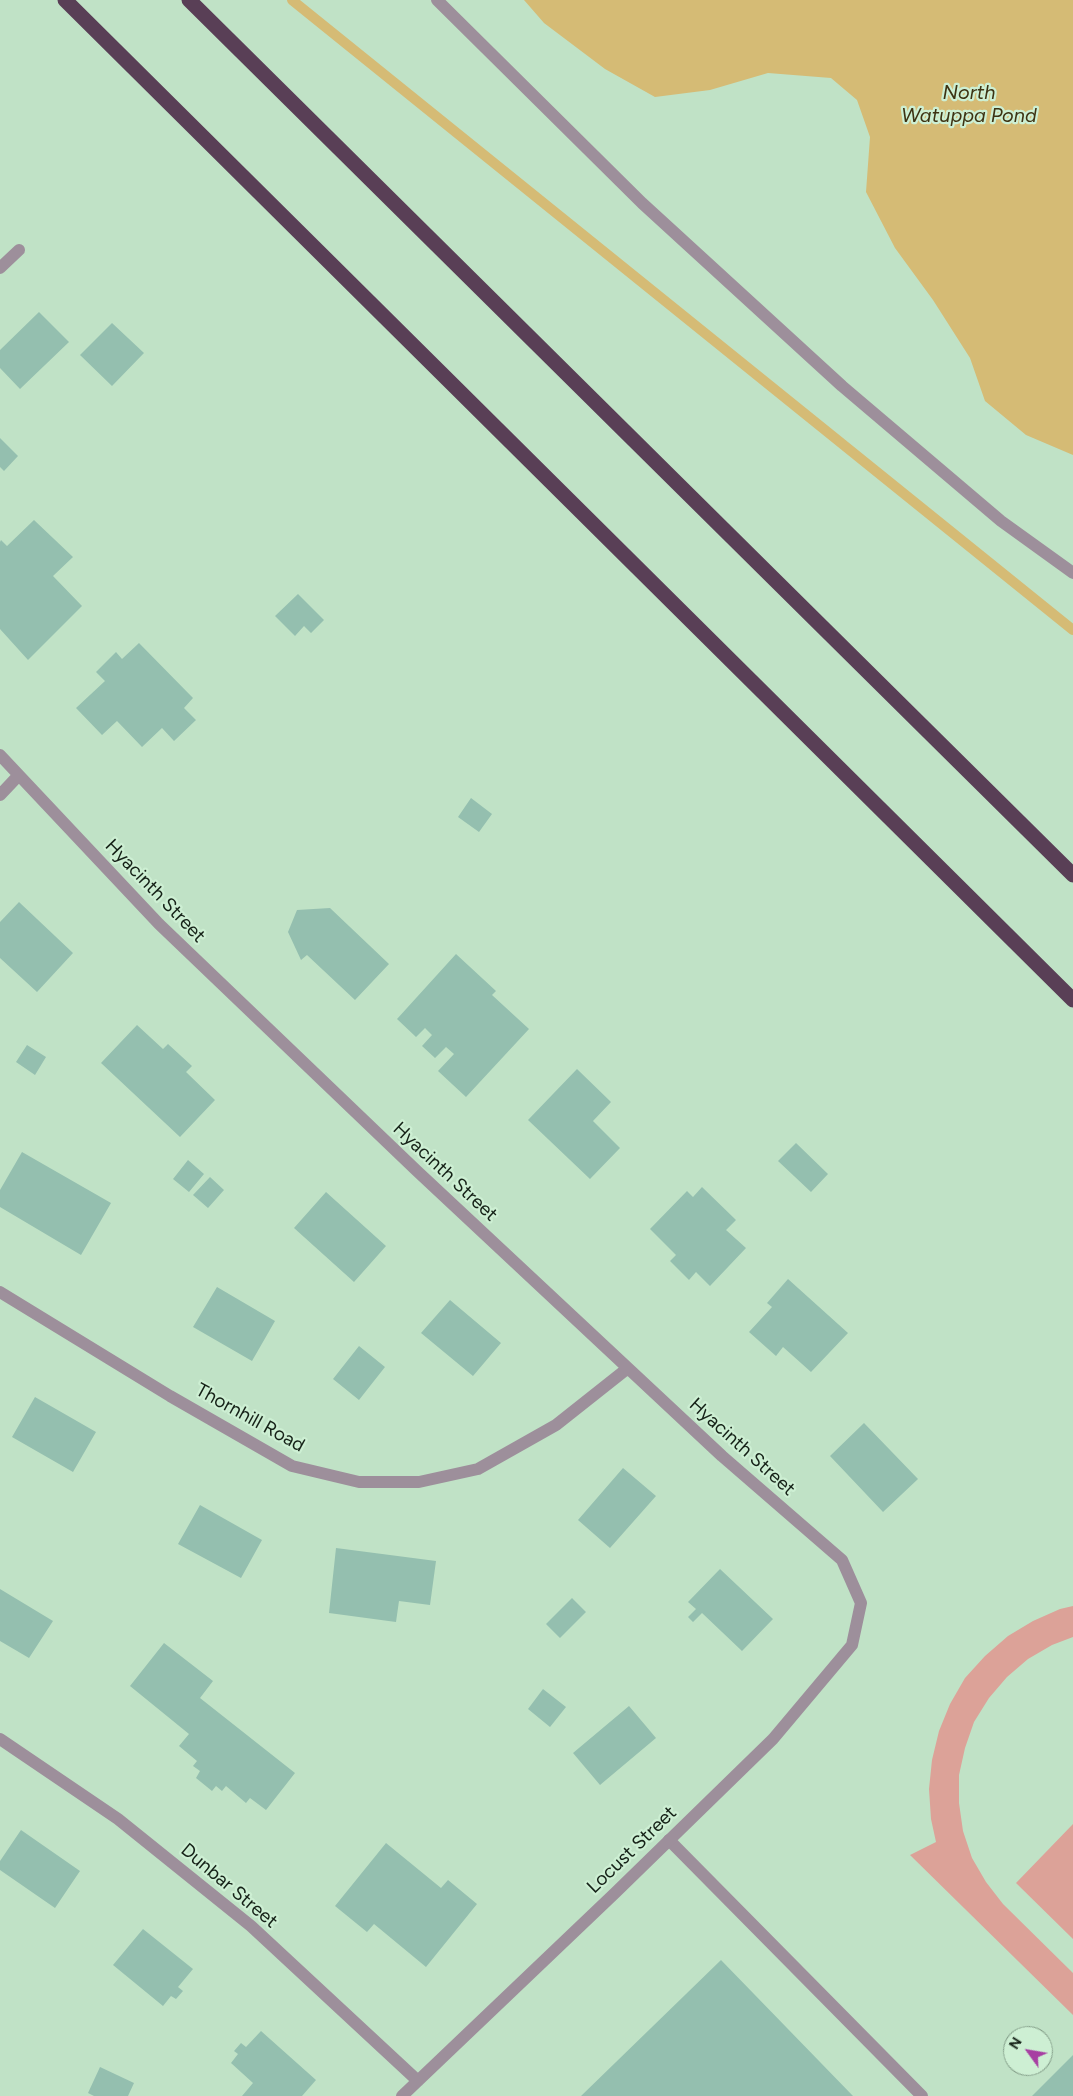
<!DOCTYPE html>
<style>
body{margin:0}
#map{position:relative;width:1073px;height:2096px;overflow:hidden;background:#c0e2c6;font-family:Figtree,sans-serif}
canvas{display:block}
.north{position:absolute;left:1003px;top:2026px;width:50px;height:50px;box-sizing:border-box;background:#cdefd3;border:1px solid #839d88;border-radius:50%;rotate:302deg;font-size:14px;font-weight:700;line-height:20px;text-align:center;color:#152117}
.north::after{content:'';display:block;margin:auto;width:18px;height:22px;background:#a73fa2;clip-path:polygon(50% 0,100% 100%,50% 72%,0 100%)}
</style>
<div id="map">
<canvas width="1073" height="2096"></canvas>
<div class="north">N</div>
</div>
<script>
const ctx = document.querySelector('canvas').getContext('2d');
ctx.lineJoin = 'round';
function paint(path, color) { ctx.fillStyle = color; ctx.fill(path, 'evenodd'); }
const poly = rows => new Path2D(rows.map(r => 'M' + r).join(''));
function trace(path, color, width, dash) { ctx.strokeStyle = color; ctx.lineWidth = width; ctx.lineCap = dash ? 'butt' : 'round'; ctx.setLineDash(dash || []); ctx.stroke(path); }
function write(font, color, halo, rows, align = 'center') {
  ctx.font = font + ' Figtree,sans-serif'; ctx.lineWidth = 4.5; ctx.setLineDash([]); ctx.textBaseline = 'middle'; ctx.strokeStyle = halo; ctx.fillStyle = color; for (const [text, x, y, turn = 0] of rows) {
    ctx.save(); ctx.translate(x, y); ctx.rotate((+turn || 0) * Math.PI / 180); ctx.textAlign = isNaN(turn) ? turn : align; if (halo) ctx.strokeText(text, 0, 0); ctx.fillText(text, 0, 0); ctx.restore();
  }
}
const green = poly([
 [1073,1606,1073,1637,1052,1645,1028,1659,1007,1677,989,1698,974,1722,965,1748,959,1775,959,1803,963,1831,972,1858,986,1882,1003,1904,1073,1973,1073,2015,910,1855,936,1842,931,1819,929,1789,932,1760,939,1731,950,1704,965,1678,985,1656,1008,1636,1033,1621,1060,1609],
 [1073,1824,1073,1939,1016,1883]
]);
const water = poly([
 [524,0,1073,0,1073,455,1026,435,985,401,970,358,933,300,895,248,866,192,870,137,857,100,831,78,768,73,710,90,655,97,605,69,544,23]
]);
const stream = poly([
 [292,0,1073,630]
]);
const building = poly([
 [39,312,69,342,20,389,0,368,0,350],
 [112,323,144,353,112,386,80,355],
 [0,438,18,456,4,471,0,467],
 [34,520,73,557,53,576,82,606,28,660,0,629,0,542,1,540,7,546],
 [298,594,324,620,311,633,304,626,295,636,275,616],
 [139,643,193,698,184,708,196,720,174,741,162,728,142,747,117,721,102,735,76,708,105,681,96,672,116,652,122,659],
 [471,798,492,814,479,832,458,817],
 [19,902,73,953,37,992,0,958,0,922],
 [330,908,389,964,355,1000,307,955,301,960,288,932,297,910],
 [456,954,496,991,492,995,529,1029,466,1097,438,1071,454,1054,446,1047,435,1058,422,1046,432,1035,425,1028,416,1037,397,1019],
 [137,1025,163,1049,168,1044,192,1066,186,1072,215,1100,180,1137,101,1063],
 [27,1045,46,1057,35,1075,16,1062],
 [577,1069,611,1102,593,1121,620,1148,590,1179,528,1120],
 [796,1143,828,1174,811,1192,778,1161],
 [22,1152,111,1203,81,1255,0,1207,0,1190],
 [188,1160,204,1174,189,1192,173,1179],
 [210,1177,224,1190,208,1208,193,1195],
 [702,1187,736,1220,726,1230,746,1248,710,1286,696,1272,689,1280,670,1261,676,1255,650,1229,687,1191,693,1197],
 [326,1192,386,1246,354,1282,294,1228],
 [788,1279,848,1333,811,1372,783,1347,776,1356,749,1332,772,1307,767,1303],
 [217,1287,275,1321,252,1361,193,1327],
 [450,1300,501,1343,473,1376,421,1333],
 [359,1346,385,1367,359,1400,333,1379],
 [35,1397,96,1432,73,1472,12,1437],
 [864,1423,918,1479,883,1512,830,1456],
 [623,1468,656,1496,610,1548,578,1520],
 [200,1505,262,1540,241,1578,178,1544],
 [336,1548,436,1561,430,1605,399,1601,396,1622,329,1613],
 [720,1569,773,1619,742,1651,702,1613,693,1622,688,1617,696,1609,688,1602],
 [0,1589,53,1621,29,1658,0,1641],
 [572,1598,586,1612,560,1638,546,1624],
 [164,1643,213,1681,200,1698,295,1773,266,1810,250,1798,246,1803,226,1786,222,1791,216,1786,212,1791,196,1778,200,1771,193,1766,197,1761,179,1746,189,1734,130,1686],
 [543,1689,566,1707,550,1727,528,1709],
 [629,1706,656,1738,600,1785,573,1753],
 [21,1830,80,1871,55,1908,0,1870,0,1861],
 [386,1843,441,1888,448,1880,477,1904,426,1967,374,1924,367,1932,335,1906],
 [143,1929,193,1969,178,1987,183,1991,176,1999,171,1996,163,2006,113,1965],
 [721,1960,853,2096,581,2096],
 [261,2031,316,2080,302,2096,242,2096,253,2083,231,2063,238,2054,234,2051,241,2043,246,2047],
 [1073,2055,1073,2096,1032,2096],
 [100,2067,134,2083,128,2096,94,2096,88,2093]
]);
const lane = poly([
 [437,0,642,203,842,386,1001,521,1073,573],
 [669,1840,922,2096]
]);
const street = poly([
 [0,268,19,250],
 [0,755,159,924,417,1171,722,1456,842,1560,861,1603,852,1645,773,1739,615,1893,402,2096],
 [0,795,18,776],
 [0,1292,170,1396,292,1466,359,1482,419,1482,478,1469,556,1425,628,1368],
 [0,1739,118,1819,251,1926,418,2081]
]);
const highway = poly([
 [65,0,1073,1000],
 [189,0,1073,875]
]);
const streetNames = [
 ["Hyacinth Street",155,891,46],
 ["Hyacinth Street",445,1172,43],
 ["Thornhill Road",250,1418,29],
 ["Hyacinth Street",742,1447,42],
 ["Locust Street",632,1850,-44],
 ["Dunbar Street",229,1886,40]
];
const waterNames = [
 ["North",969,93],
 ["Watuppa Pond",969,116]
];
paint(green, '#dca298');
paint(water, '#d5bb75');
trace(stream, '#d5bb75', 10);
paint(building, '#94bfaf');
trace(lane, '#9d8f9b', 12);
trace(street, '#9d8f9b', 12);
trace(highway, '#593f56', 15);
write('19px', '#152117', '#cdefd3', streetNames);
write('italic 20px', '#3d3212', '#cdefd3', waterNames);
</script>
